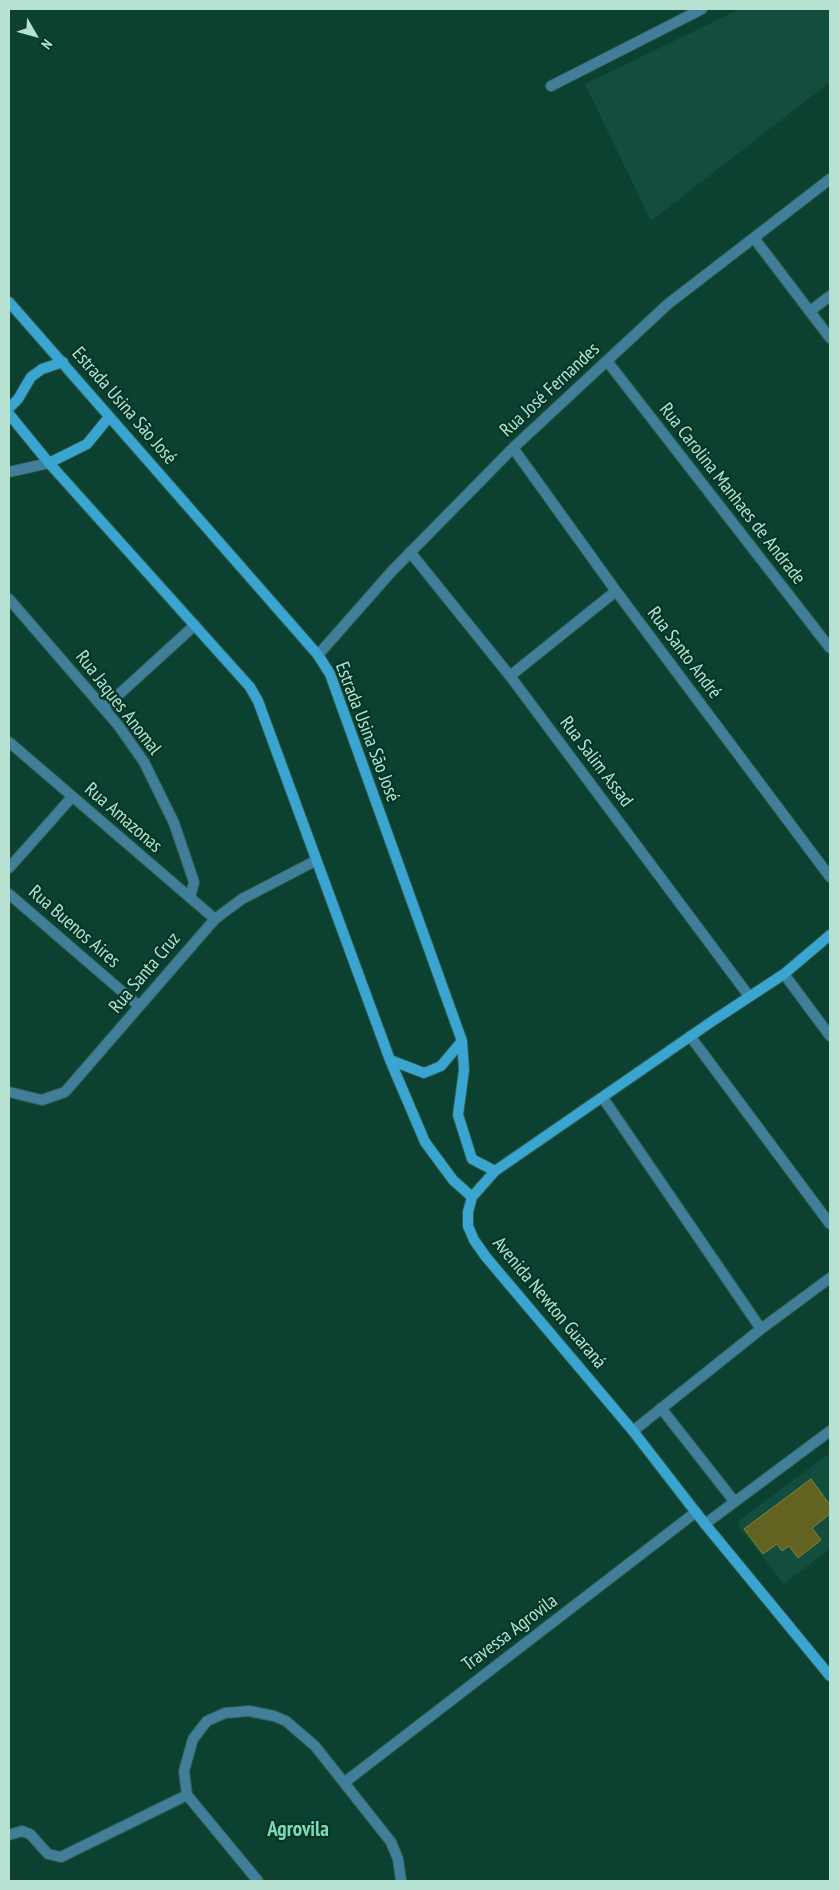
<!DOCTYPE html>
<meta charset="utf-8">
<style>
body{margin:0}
#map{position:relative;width:839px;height:1890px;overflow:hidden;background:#0c4132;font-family:"PT Sans Narrow",sans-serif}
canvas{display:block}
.frame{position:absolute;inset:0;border:10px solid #b7e1d1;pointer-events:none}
.north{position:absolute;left:10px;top:10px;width:50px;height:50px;-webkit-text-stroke:4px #003628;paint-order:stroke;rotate:128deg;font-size:14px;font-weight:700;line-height:20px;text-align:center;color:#b7e1d1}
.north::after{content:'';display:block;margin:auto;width:18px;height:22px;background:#b7e1d1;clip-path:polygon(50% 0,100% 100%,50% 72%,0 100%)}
</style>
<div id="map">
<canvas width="839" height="1890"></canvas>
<div class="frame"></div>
<div class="north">N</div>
</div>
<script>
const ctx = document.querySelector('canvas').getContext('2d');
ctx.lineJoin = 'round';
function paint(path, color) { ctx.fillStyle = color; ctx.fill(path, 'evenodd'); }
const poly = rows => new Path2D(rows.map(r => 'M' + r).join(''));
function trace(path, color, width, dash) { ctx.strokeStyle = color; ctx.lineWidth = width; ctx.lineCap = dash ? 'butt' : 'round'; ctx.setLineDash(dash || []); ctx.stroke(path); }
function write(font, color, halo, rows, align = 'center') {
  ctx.font = font + ' "PT Sans Narrow",sans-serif'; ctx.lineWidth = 4.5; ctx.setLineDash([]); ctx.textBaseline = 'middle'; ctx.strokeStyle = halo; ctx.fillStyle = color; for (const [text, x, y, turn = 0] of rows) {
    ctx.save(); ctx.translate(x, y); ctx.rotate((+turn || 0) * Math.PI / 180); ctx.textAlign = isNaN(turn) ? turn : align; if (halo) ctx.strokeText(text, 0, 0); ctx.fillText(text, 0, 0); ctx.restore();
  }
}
const built = poly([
 [740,9,830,9,830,82,651,221,585,84],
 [830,1453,830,1549,784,1584,738,1526,740,1520]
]);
const building = poly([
 [811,1479,830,1505,830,1514,812,1528,821,1540,798,1558,789,1546,782,1551,777,1544,763,1554,744,1529,811,1479]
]);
const minor = poly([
 [551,86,702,9],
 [754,238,830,338],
 [810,311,830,296],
 [607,361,830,648],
 [513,448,616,591,830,877],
 [9,472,49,463],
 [410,552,510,676,749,996],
 [9,599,118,725,144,762,174,823,194,882,190,898],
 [318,655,392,571,513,448,668,304,830,179],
 [510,676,616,591],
 [104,708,195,625],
 [9,742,215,919],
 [9,868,72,797],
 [9,894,139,1006],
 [784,974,830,1036],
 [690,1036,830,1224],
 [9,1092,42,1100,65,1092,215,919,242,899,315,861],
 [603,1098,761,1329],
 [661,1408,734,1501],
 [633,1431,761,1329,830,1278],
 [705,1524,830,1431],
 [345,1782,696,1512],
 [9,1835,22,1831,30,1834,48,1854,61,1857,187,1795],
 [258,1881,187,1795,184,1771,193,1739,207,1721,225,1713,249,1711,274,1716,286,1721,315,1746,391,1842,398,1859,401,1881]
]);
const secondary = poly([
 [9,302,318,655,330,674,462,1041,464,1070,458,1115,472,1159,495,1171],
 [9,408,18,399,31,377,42,369,63,362],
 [9,414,49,463,250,687,258,701,390,1060,425,1142,453,1180,472,1197],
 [49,463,87,444,109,417],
 [830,935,784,974,714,1020,495,1171,472,1197,468,1212,468,1226,474,1240,486,1257,633,1431,705,1524,830,1676],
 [390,1060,424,1073,441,1066,462,1041]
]);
const streetNames = [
 ["Rua José Fernandes",550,390,-43],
 ["Estrada Usina São José",124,406,49],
 ["Rua Carolina Manhaes de Andrade",732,494,52],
 ["Rua Santo André",684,653,53],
 ["Rua Jaques Anomal",118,703,52],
 ["Estrada Usina São José",367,732,69],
 ["Rua Salim Assad",596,762,53],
 ["Rua Amazonas",123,818,41],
 ["Rua Buenos Aires",74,927,41],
 ["Rua Santa Cruz",145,973,-50],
 ["Avenida Newton Guaraná",549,1303,50],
 ["Travessa Agrovila",510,1633,-37]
];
const quarterNames = [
 ["Agrovila",298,1830]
];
paint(built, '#124d3d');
paint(building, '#626321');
trace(building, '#838438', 1);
trace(minor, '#2b5e4f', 12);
trace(secondary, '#2b5e4f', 12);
trace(minor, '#417e9a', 10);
trace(secondary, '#3ba5d1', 10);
write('19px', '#b7e1d1', '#003628', streetNames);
write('bold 21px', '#7dd9ba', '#003628', quarterNames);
</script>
